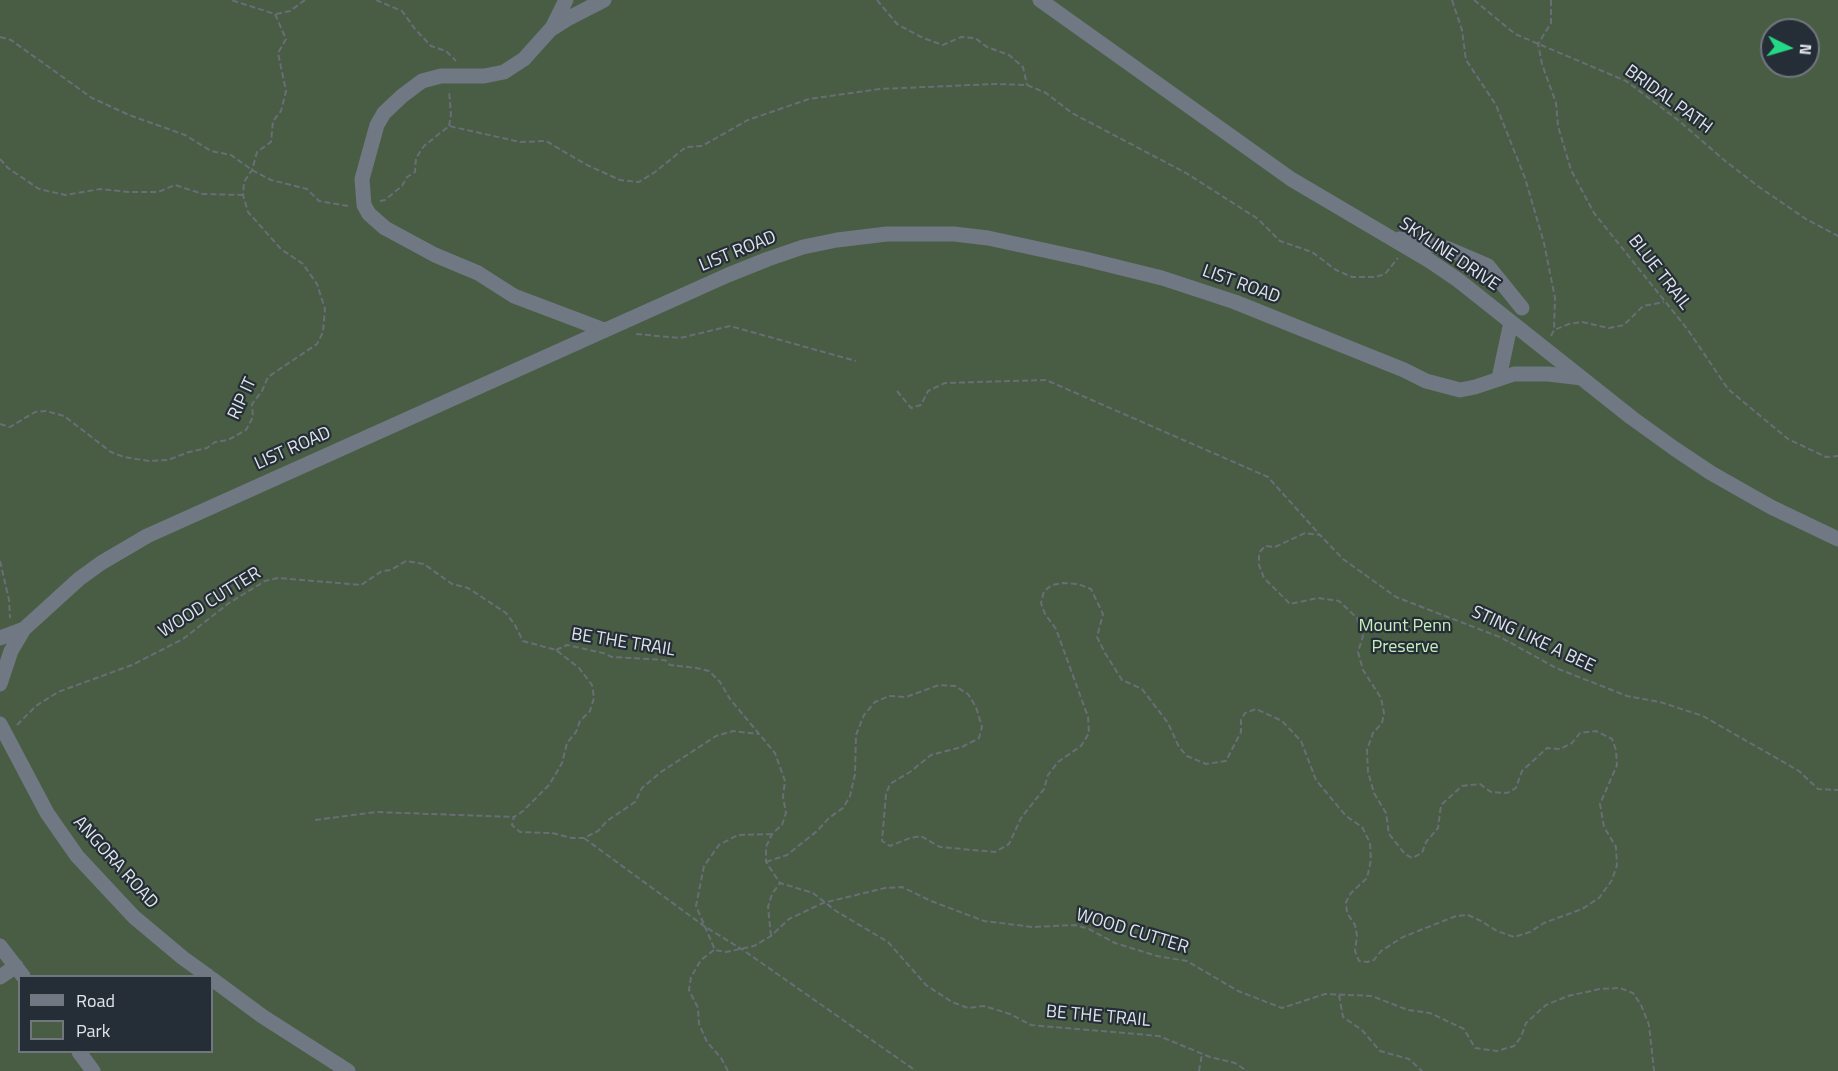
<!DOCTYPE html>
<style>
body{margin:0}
#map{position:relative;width:1838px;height:1071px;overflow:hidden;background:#252d36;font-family:"Titillium Web",sans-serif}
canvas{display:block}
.legend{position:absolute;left:18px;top:975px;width:195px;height:78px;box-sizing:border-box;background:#252d36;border:2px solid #70777e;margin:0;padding:8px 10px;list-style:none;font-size:18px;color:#e0e5eb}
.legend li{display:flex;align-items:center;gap:12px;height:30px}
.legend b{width:30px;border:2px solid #70777e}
.north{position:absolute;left:1760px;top:18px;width:60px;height:60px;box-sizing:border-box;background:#252d36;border:2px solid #70777e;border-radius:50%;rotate:95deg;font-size:16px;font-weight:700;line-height:24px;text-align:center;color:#e0e5eb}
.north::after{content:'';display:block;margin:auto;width:21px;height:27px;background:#25d886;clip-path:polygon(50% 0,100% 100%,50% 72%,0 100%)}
</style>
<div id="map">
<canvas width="1838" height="1071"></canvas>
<ul class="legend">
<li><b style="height:8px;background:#6f7883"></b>Road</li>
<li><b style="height:16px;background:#495c44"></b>Park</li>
</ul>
<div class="north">N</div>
</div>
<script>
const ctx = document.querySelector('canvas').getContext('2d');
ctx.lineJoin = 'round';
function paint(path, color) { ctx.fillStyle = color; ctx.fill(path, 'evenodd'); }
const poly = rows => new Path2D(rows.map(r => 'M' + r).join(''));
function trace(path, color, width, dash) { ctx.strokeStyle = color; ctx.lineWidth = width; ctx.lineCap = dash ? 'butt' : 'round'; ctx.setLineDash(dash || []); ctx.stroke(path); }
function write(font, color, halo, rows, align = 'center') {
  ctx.font = font + ' "Titillium Web",sans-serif'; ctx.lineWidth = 4.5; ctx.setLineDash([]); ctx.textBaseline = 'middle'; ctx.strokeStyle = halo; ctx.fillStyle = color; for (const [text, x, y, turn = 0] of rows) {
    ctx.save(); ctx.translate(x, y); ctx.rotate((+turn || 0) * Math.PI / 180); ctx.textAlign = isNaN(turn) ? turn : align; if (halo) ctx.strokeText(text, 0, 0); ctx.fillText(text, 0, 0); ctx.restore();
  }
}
const green = poly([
 [0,0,1838,0,1838,1071,0,1071],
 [1772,30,1808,30,1808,66,1772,66],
 [20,976,212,976,212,1052,20,1052]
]);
const path = poly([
 [376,0,402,11,415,29,431,46,446,51,456,61],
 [877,0,897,24,923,38,943,45,961,37,975,38,987,47,1009,55,1023,67,1027,85],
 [1452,0,1462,30,1466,60,1496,105,1525,178,1544,243,1555,298,1554,330],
 [1474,0,1515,34,1626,81,1678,120,1724,160,1759,187,1806,219,1838,236],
 [1551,0,1551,23,1538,44,1542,64,1556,103,1558,126,1571,170,1594,213,1688,330,1728,389,1788,439,1826,457,1838,456],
 [276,14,290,11,305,0],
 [0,37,11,40,92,98,129,115,185,135,211,151,231,155,252,170,271,180,307,189,319,201,348,206],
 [449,126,451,115,449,90],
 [0,159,8,168,39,189,65,195,100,189,129,192,158,192,175,185,203,194,243,195],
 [380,201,385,200,402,186,407,177,415,172,416,158,424,146,449,126,520,142,546,141,587,165,620,180,639,182,655,172,686,147,702,146,748,120,809,99,880,89,996,84,1027,85,1046,93,1072,113,1186,173,1258,219,1280,241,1312,252,1336,270,1352,277,1375,277,1385,274,1398,258],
 [636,334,680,338,730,326,856,361],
 [1551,336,1554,330,1569,324,1582,322,1609,328,1624,325,1643,306,1664,302],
 [897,391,911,408,921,405,928,391,945,383,1046,380,1268,477,1320,535],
 [0,424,10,427,35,412,46,411,64,416,111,452,124,457,149,461,168,460,189,452,207,448,215,442,228,440,246,430,253,417,252,404,262,391,268,377,317,344,323,332,325,309,317,284,303,264,281,249,248,212,243,195,244,182,252,170,257,152,271,142,273,121,281,111,286,91,278,53,286,39,275,14,231,0],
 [0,561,9,600,10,618],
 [556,650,567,645,603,653,612,657,665,660,670,665,696,668,709,671,720,682,730,699,775,753,785,781,783,797,786,813,782,825,772,834,766,847,766,862,780,883,813,893,836,911,888,942,926,985,952,1002,968,1008,984,1006,1010,1014,1031,1025,1159,1036,1210,1057,1235,1063,1247,1071],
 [17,725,36,706,58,692,132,665,183,639,229,603,265,581,278,578,361,585,382,571,391,570,406,561,424,564,452,584,468,588,506,613,515,625,523,641,556,650,579,668,592,685,594,698,590,711,580,721,576,732,567,743,562,763,549,785,523,811,514,817,512,825,520,832,552,833,572,838,584,838,598,831,607,821,635,802,642,788,661,772,716,736,733,731,758,734],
 [315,820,376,812,514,817],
 [772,834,738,835,719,845,704,866,696,906,715,950,726,952,754,946,771,936,789,919,823,903,885,888,902,887,931,901,984,921,1033,927,1075,925,1089,929,1115,943,1157,956,1187,961,1238,991,1282,1008,1325,994,1372,996,1408,1010,1430,1013,1464,1029,1475,1048,1497,1051,1514,1046,1521,1037,1526,1023,1546,1005,1568,996,1600,989,1620,988,1633,993,1641,1005,1649,1025,1654,1071],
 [584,838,704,926,743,950,916,1071],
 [766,862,787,855,817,831,829,818,843,808,850,796,855,774,856,735,864,715,875,702,889,696,906,697,939,685,955,686,968,694,976,707,982,727,979,738,962,747,931,755,910,772,890,784,886,794,882,841,890,846,910,838,921,836,940,847,995,852,1009,844,1021,818,1044,789,1048,775,1058,762,1081,746,1089,733,1088,717,1056,629,1045,614,1041,603,1044,591,1052,585,1063,583,1078,584,1091,589,1103,614,1097,637,1105,653,1122,680,1142,689,1168,723,1179,747,1187,756,1206,764,1226,761,1241,732,1241,720,1245,713,1256,709,1282,721,1301,741,1316,780,1346,816,1362,827,1370,843,1371,860,1367,878,1351,893,1346,902,1347,913,1355,925,1357,936,1355,951,1359,961,1367,962,1374,960,1381,951,1403,937,1456,916,1468,915,1481,921,1497,931,1514,937,1530,932,1544,923,1582,909,1599,898,1612,880,1617,865,1616,847,1604,827,1600,804,1617,765,1616,750,1612,739,1596,731,1580,733,1572,743,1560,749,1547,748,1522,771,1516,788,1507,793,1491,792,1480,784,1462,786,1441,805,1438,828,1426,842,1422,853,1412,858,1405,854,1389,834,1386,813,1374,793,1368,772,1367,750,1373,733,1382,723,1384,713,1381,698,1363,670,1358,652,1363,636,1357,618,1339,601,1318,598,1290,604,1264,578,1259,565,1259,553,1265,546,1275,547,1305,533,1320,535,1343,559,1396,597,1502,638,1556,668,1627,696,1660,702,1703,716,1799,771,1818,789,1838,790],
 [771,936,768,907,772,894,780,883],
 [714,950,701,960,691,977,689,990,698,1008,699,1024,707,1042,721,1058,728,1071],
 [1339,995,1343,1017,1362,1030,1380,1051,1409,1059,1422,1071],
 [1199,1071,1202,1054]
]);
const minor = poly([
 [1040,0,1291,179,1430,261,1458,280,1632,418,1675,449,1711,473,1771,507,1838,539],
 [552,28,566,0],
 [1400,239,1446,248,1488,266,1522,308],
 [604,330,514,296,478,273,435,255,385,228,369,214,364,205,362,179,377,125,384,113,402,96,422,81,441,76,484,76,504,72,524,59,550,30,569,18,604,0],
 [1499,378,1511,322],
 [0,638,24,629],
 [0,684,11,651,24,629,79,579,101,563,147,536,728,275,768,259,803,247,837,240,887,234,954,234,988,238,1085,259,1162,278,1235,302,1404,370,1426,381,1460,390,1475,387,1514,374,1548,374,1582,378],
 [0,724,47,813,77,856,134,917,183,958,208,976],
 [0,946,23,976],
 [0,977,16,966],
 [212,979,262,1016,348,1071],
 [79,1052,93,1071]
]);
const streetNames = [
 ["BRIDAL PATH",1668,100,36],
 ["LIST ROAD",738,252,-22],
 ["SKYLINE DRIVE",1449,255,34],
 ["BLUE TRAIL",1659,273,52],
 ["LIST ROAD",1241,285,20],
 ["RIP IT",243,399,-65],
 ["LIST ROAD",293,449,-24],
 ["WOOD CUTTER",210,603,-32],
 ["STING LIKE A BEE",1533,640,25],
 ["BE THE TRAIL",623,643,9],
 ["ANGORA ROAD",115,863,48],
 ["WOOD CUTTER",1132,932,17],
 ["BE THE TRAIL",1098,1017,5]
];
const parkNames = [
 ["Mount Penn",1405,627],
 ["Preserve",1405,648]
];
paint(green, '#495c44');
trace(path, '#686e76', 2, [6, 3]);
trace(minor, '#6f7883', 15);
write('18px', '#e0e5eb', '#252d36', streetNames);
write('18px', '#c7efbc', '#252d36', parkNames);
</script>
